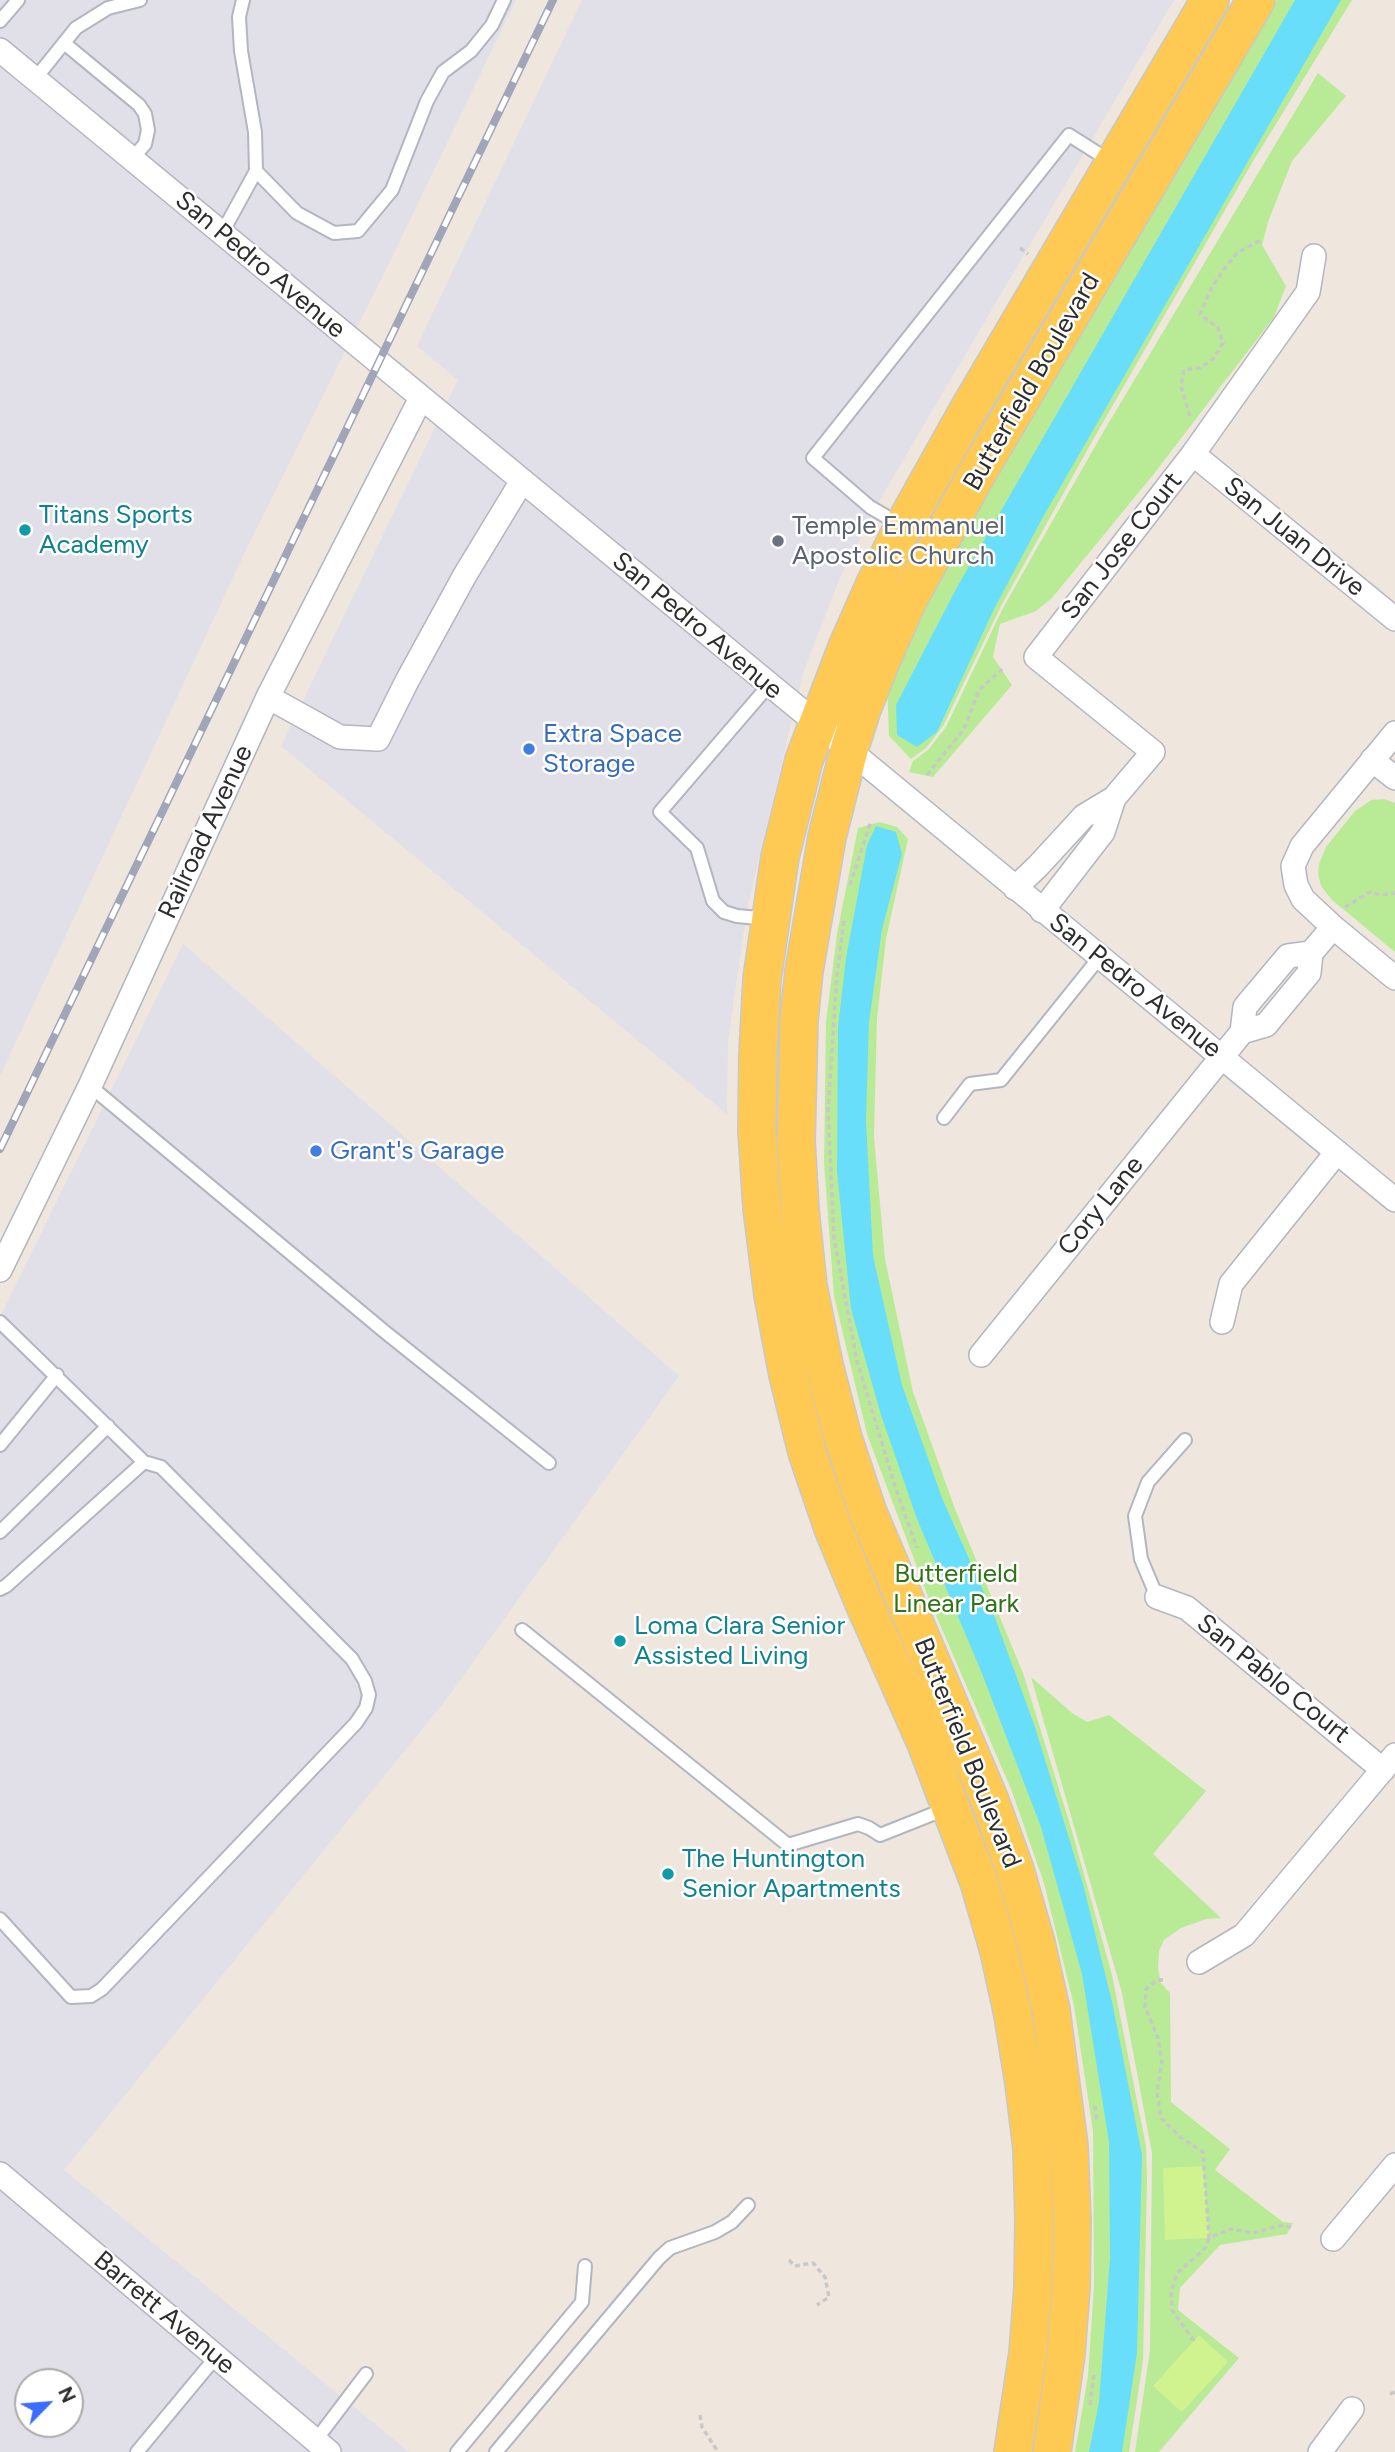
<!DOCTYPE html>
<style>
body{margin:0}
#map{position:relative;width:1395px;height:2452px;overflow:hidden;background:#efe6de;font-family:Figtree,sans-serif}
canvas{display:block}
.north{position:absolute;left:14px;top:2368px;width:70px;height:70px;box-sizing:border-box;background:#fff;border:2px solid #ababab;border-radius:50%;rotate:65deg;font-size:19px;font-weight:700;line-height:28px;text-align:center;color:#2d2d2d}
.north::after{content:'';display:block;margin:auto;width:24px;height:32px;background:#3b6eff;clip-path:polygon(50% 0,100% 100%,50% 72%,0 100%)}
</style>
<div id="map">
<canvas width="1395" height="2452"></canvas>
<div class="north">N</div>
</div>
<script>
const ctx = document.querySelector('canvas').getContext('2d');
ctx.lineJoin = 'round';
function paint(path, color) { ctx.fillStyle = color; ctx.fill(path, 'evenodd'); }
const poly = rows => new Path2D(rows.map(r => 'M' + r).join(''));
function trace(path, color, width, dash) { ctx.strokeStyle = color; ctx.lineWidth = width; ctx.lineCap = dash ? 'butt' : 'round'; ctx.setLineDash(dash || []); ctx.stroke(path); }
function write(font, color, halo, rows, align = 'center') {
  ctx.font = font + ' Figtree,sans-serif'; ctx.lineWidth = 5; ctx.setLineDash([]); ctx.textBaseline = 'middle'; ctx.strokeStyle = halo; ctx.fillStyle = color; for (const [text, x, y, turn = 0] of rows) {
    ctx.save(); ctx.translate(x, y); ctx.rotate((+turn || 0) * Math.PI / 180); ctx.textAlign = isNaN(turn) ? turn : align; if (halo) ctx.strokeText(text, 0, 0); ctx.fillText(text, 0, 0); ctx.restore();
  }
}
const industrial = poly([
 [0,0,516,0,393,255,245,552,0,1076],
 [582,0,1174,0,882,496,839,580,803,673,747,909,728,1041,727,1114,281,746,458,380,417,346],
 [183,944,679,1376,445,1701,64,2170,409,2452,0,2452,0,1317],
 [28,2382,70,2382,70,2424,28,2424]
]);
const green = poly([
 [1277,0,1352,0,1252,163,1094,438,1001,606,943,726,926,748,911,759,889,736,887,683,930,591,1043,394],
 [1318,73,1346,96,1292,161,1268,222,1262,245,1286,286,1274,317,1153,475,1052,598,1036,611,1000,624,993,657,1012,685,933,777,909,772,913,761,928,750,946,727,1002,610,1033,555,1105,429],
 [1384,799,1395,803,1395,952,1332,900,1321,886,1318,874,1319,864,1326,847,1355,811,1371,800],
 [880,822,897,827,908,839,886,939,877,1018,874,1137,885,1259,913,1392,955,1509,1023,1673,1072,1831,1112,1975,1146,2146,1147,2180,1143,2361,1129,2452,1075,2452,1088,2376,1094,2286,1093,2131,1074,2006,1044,1883,1011,1789,929,1599,867,1434,834,1296,824,1163,826,1022,837,934,858,828],
 [1031,1677,1072,1713,1087,1722,1109,1715,1206,1791,1153,1854,1221,1918,1206,1919,1181,1928,1164,1940,1159,1951,1158,1968,1161,1983,1170,1993,1171,2102,1230,2149,1215,2170,1283,2222,1293,2223,1287,2234,1220,2245,1180,2288,1178,2310,1239,2358,1159,2452,1135,2452,1150,2350,1152,2153,1122,1993]
]);
const pitch = poly([
 [1203,2166,1209,2238,1165,2240,1163,2168],
 [1199,2335,1228,2362,1182,2412,1153,2386]
]);
const water = poly([
 [1295,0,1341,0,1043,517,994,609,937,732,917,747,897,735,896,705,956,589],
 [876,826,896,832,902,854,882,929,869,1022,866,1121,873,1256,902,1385,942,1498,994,1615,1035,1727,1083,1884,1113,2006,1142,2155,1137,2353,1122,2452,1089,2452,1099,2402,1110,2258,1109,2142,1082,1974,1041,1827,981,1671,917,1519,881,1415,851,1309,837,1172,838,1027,846,958,867,845]
]);
const path = poly([
 [1020,248,1028,254],
 [1190,416,1181,386,1184,370,1200,368,1213,359,1223,343,1218,328,1200,314,1212,287,1224,269,1237,253,1261,240],
 [927,775,964,729,979,690,1002,669],
 [850,885,871,821],
 [1345,907,1370,892,1380,895,1395,893],
 [844,921,837,974,828,1111,834,1238,857,1361,895,1486,917,1548],
 [1163,1980,1157,1980,1146,1989,1145,2007,1158,2038,1162,2062,1157,2092,1161,2118,1180,2137,1203,2152,1209,2238,1230,2229,1253,2233,1283,2225,1293,2228],
 [1095,2106,1097,2123],
 [789,2260,795,2266,813,2263,825,2277,829,2297,817,2305],
 [1194,2341,1172,2310,1171,2292,1177,2273,1199,2254,1207,2246,1209,2238],
 [1390,2394,1395,2392],
 [1090,2405,1094,2375],
 [700,2415,702,2427,718,2452]
]);
const lane = poly([
 [0,21,18,0],
 [64,43,139,105,145,114,148,130,145,144,132,159],
 [35,79,76,28,108,8,140,0],
 [256,171,297,213,334,233,358,231,392,190,427,101,443,72,471,51,492,25,504,0],
 [222,233,256,171,255,132,241,51,239,17,243,0],
 [899,524,870,507,813,458,1069,135,1110,161],
 [769,685,660,812,697,848,713,901,724,912,737,916,769,919],
 [90,1086,385,1332,549,1463],
 [944,1118,970,1084,1001,1080,1099,958],
 [0,1322,144,1462,161,1467,352,1659,365,1681,369,1695,366,1708,356,1723,102,1989,91,1996,71,1997,0,1919],
 [0,1445,57,1375],
 [0,1532,108,1426],
 [0,1589,6,1586,144,1462],
 [1157,1597,1141,1559,1135,1516,1148,1482,1185,1440],
 [522,1630,788,1845,858,1824,869,1828,880,1835,948,1808],
 [316,2440,366,2374],
 [137,2452,216,2357],
 [457,2452,582,2302,585,2266],
 [496,2452,659,2258,670,2248,715,2232,732,2222,748,2205]
]);
const street = poly([
 [0,50,1395,1200],
 [1193,454,1395,619],
 [268,697,340,737,378,739,407,681,465,575,522,481],
 [1395,733,1302,846,1293,866,1296,885,1303,899,1333,927,1395,978],
 [1372,760,1395,778],
 [1015,888,1038,866,1084,816,1114,798,1153,752,1036,657,1193,454,1308,292,1314,256],
 [1042,911,1103,832,1114,798],
 [1242,1032,1266,1025,1309,973,1311,953],
 [0,1270,90,1086,268,697,421,398],
 [1222,1322,1231,1284,1337,1152],
 [981,1355,1242,1032,1245,1007,1288,956,1311,953,1333,927],
 [1157,1597,1187,1608,1383,1770],
 [1199,1962,1244,1935,1395,1755],
 [0,2174,329,2452],
 [1333,2239,1395,2165],
 [1320,2452,1352,2409]
]);
const primary = poly([
 [1013,2452,1028,2353,1033,2287,1034,2220,1032,2148,1024,2083,1013,2015,999,1951,979,1882,926,1743,864,1603,833,1528,807,1452,788,1375,773,1295,762,1208,757,1130,758,1055,762,979,780,857,804,760,848,645,875,584,903,527,969,409,1210,0],
 [1052,2452,1066,2354,1071,2287,1072,2221,1069,2146,1051,2010,1036,1943,1015,1870,990,1801,868,1513,843,1438,824,1365,808,1286,800,1210,796,1141,799,1020,804,971,827,837,849,750,862,709,881,661,908,600,976,475,1256,0]
]);
const rail = poly([
 [0,1149,553,0]
]);
const markers = [
 [25,530,7,"#0f9aa8"],
 [778,541,7,"#6b7280"],
 [529,749,7,"#3f7fe0"],
 [316,1151,7,"#3f7fe0"],
 [620,1641,7,"#0f9aa8"],
 [668,1874,7,"#0f9aa8"]
];
const streetNames = [
 ["San Pedro Avenue",260,265,40],
 ["Butterfield Boulevard",1032,382,-60],
 ["San Juan Drive",1294,537,39],
 ["San Jose Court",1122,546,-52],
 ["San Pedro Avenue",697,626,40],
 ["Railroad Avenue",206,832,-65],
 ["San Pedro Avenue",1135,986,39],
 ["Cory Lane",1101,1206,-51],
 ["San Pablo Court",1273,1679,39],
 ["Butterfield Boulevard",967,1753,68],
 ["Barrett Avenue",164,2313,40]
];
const cultureNames = [
 ["Titans Sports",39,515],
 ["Academy",39,545],
 ["Loma Clara Senior",634,1626],
 ["Assisted Living",634,1656],
 ["The Huntington",682,1859],
 ["Senior Apartments",682,1889]
];
const worshipNames = [
 ["Temple Emmanuel",792,526],
 ["Apostolic Church",792,556]
];
const shopNames = [
 ["Extra Space",543,734],
 ["Storage",543,764],
 ["Grant's Garage",330,1151]
];
const parkNames = [
 ["Butterfield",956,1574],
 ["Linear Park",956,1604]
];
paint(industrial, '#e1dfe7');
paint(green, '#b9eb96');
paint(pitch, '#d0f390');
paint(water, '#68defa');
trace(lane, '#b2b6c1', 16);
trace(street, '#b2b6c1', 26);
trace(primary, '#c8c8c8', 40);
trace(path, '#c8c8c8', 3.5, [5, 3.5]);
trace(lane, '#fff', 12);
trace(street, '#fff', 23);
trace(primary, '#feca54', 37);
trace(rail, '#a0a5b9', 8);
trace(rail, '#fff', 5, [16]);
for (const [x, y, r, color] of markers) { const dot = new Path2D(); dot.arc(x, y, r, 0, 2 * Math.PI); ctx.fillStyle = color; ctx.fill(dot); trace(dot, '#fff', 2.5); }
write('26px', '#2d2d2d', '#fff', streetNames);
write('26px', '#0d838f', '#fff', cultureNames, 'left');
write('26px', '#5b616d', '#fff', worshipNames, 'left');
write('26px', '#366cbe', '#fff', shopNames, 'left');
write('26px', '#2e7314', '#fff', parkNames);
</script>
